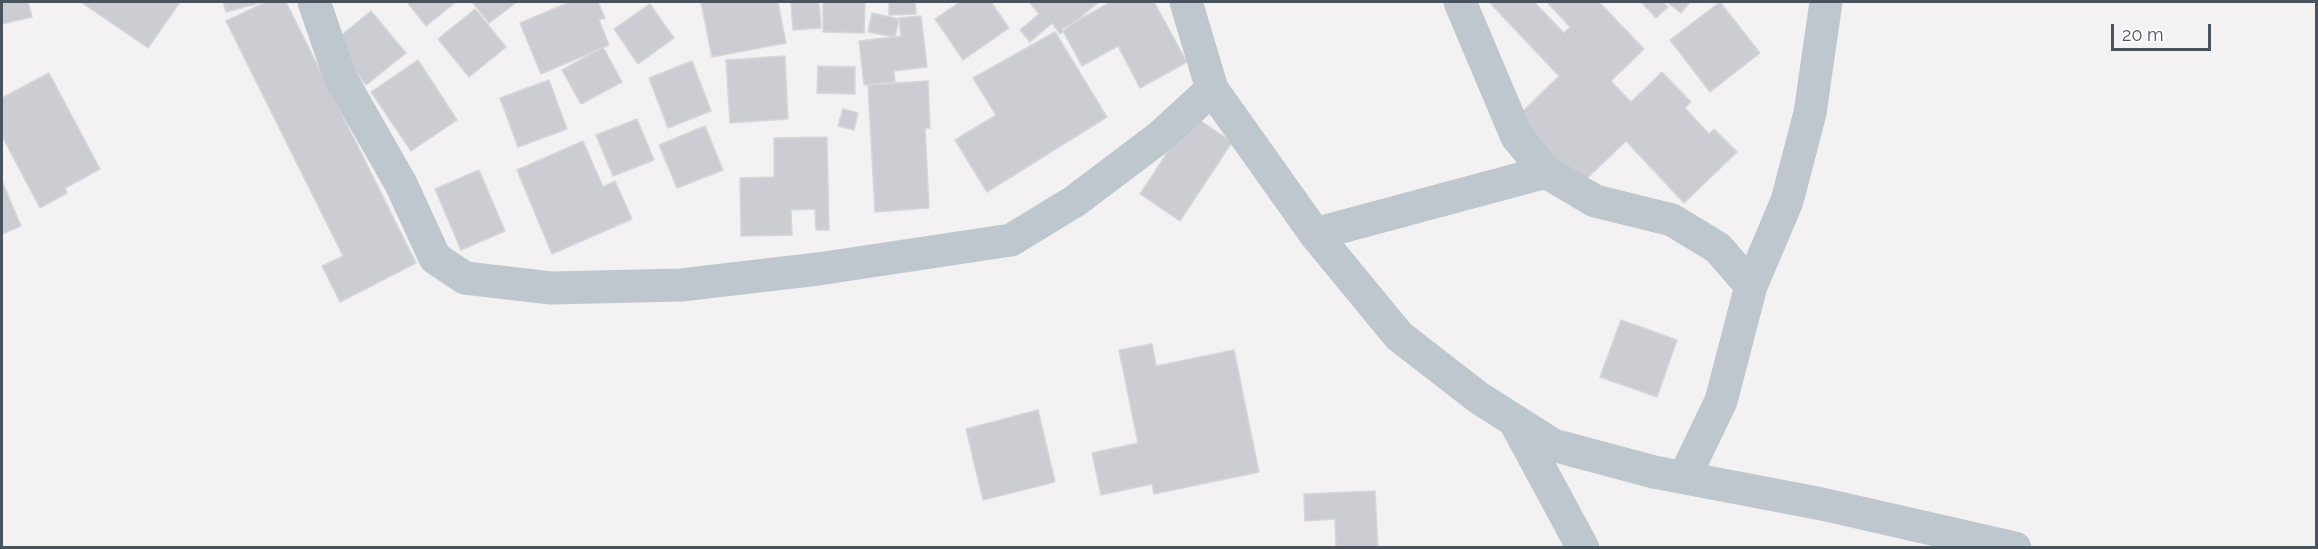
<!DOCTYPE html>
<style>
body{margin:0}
#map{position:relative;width:2318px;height:549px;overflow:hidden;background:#f3f1f1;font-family:Raleway,sans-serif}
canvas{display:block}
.frame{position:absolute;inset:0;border:3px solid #49535d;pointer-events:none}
.scale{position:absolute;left:2111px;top:24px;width:100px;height:27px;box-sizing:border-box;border:3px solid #49535d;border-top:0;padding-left:8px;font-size:18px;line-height:21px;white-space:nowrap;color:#49535d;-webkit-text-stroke:4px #fff;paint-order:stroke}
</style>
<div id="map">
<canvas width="2318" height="549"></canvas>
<div class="frame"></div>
<div class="scale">20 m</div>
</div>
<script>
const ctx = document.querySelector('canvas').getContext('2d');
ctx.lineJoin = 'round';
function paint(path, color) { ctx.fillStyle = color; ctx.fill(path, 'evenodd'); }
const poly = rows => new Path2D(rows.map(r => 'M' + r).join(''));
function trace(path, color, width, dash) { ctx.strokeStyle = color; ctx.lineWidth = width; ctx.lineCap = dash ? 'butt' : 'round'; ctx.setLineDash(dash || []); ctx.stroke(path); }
const building = poly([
 [2,2,28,2,32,17,2,24,2,2],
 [81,2,180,2,148,48,81,2],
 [223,2,263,2,226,12,223,2],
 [266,2,286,2,416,263,340,302,322,266,343,256,226,21,266,2],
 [407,2,456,2,426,26,407,2],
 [475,2,517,2,489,23,473,3,475,2],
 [570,2,598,2,605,18,599,20,609,45,541,74,520,23,570,2],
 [701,2,778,2,786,43,712,57,701,2],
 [791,2,819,2,821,28,793,30,791,2],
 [823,2,865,2,864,33,823,32,823,2],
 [889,2,915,2,916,14,889,15,889,2],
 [960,2,991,2,1009,28,963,60,935,19,960,2],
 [1029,2,1099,2,1060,34,1052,23,1030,42,1020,30,1039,14,1029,2],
 [1111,2,1154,2,1187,62,1140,88,1118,46,1082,66,1062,29,1111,2],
 [1489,2,1534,2,1564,33,1570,27,1547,2,1599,2,1644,49,1611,81,1631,102,1662,72,1691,102,1685,108,1709,134,1714,129,1737,152,1684,203,1626,141,1579,186,1515,119,1559,76,1489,2],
 [1641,2,1663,2,1668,7,1656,18,1641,2],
 [1667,2,1690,2,1681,13,1667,2],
 [1720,2,1760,53,1710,92,1670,40,1720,2],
 [650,4,674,38,638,64,614,29,650,4],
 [475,9,506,47,469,77,438,39,475,9],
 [371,11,406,53,366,85,332,43,371,11],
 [872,13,899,19,895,37,868,32,872,13],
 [921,16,927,67,894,71,895,82,864,85,859,41,901,36,899,18,921,16],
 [1055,32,1107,117,987,192,955,140,996,115,973,78,1055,32],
 [603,47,622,82,581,104,562,70,603,47],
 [785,56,788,119,730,123,726,60,785,56],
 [418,60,457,120,411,151,371,92,418,60],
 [692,61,711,111,668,128,649,78,692,61],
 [818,66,855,67,855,94,817,93,818,66],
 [49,73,100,169,65,188,67,193,40,208,2,136,2,98,49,73],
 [549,80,567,129,518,147,500,98,549,80],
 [928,81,930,128,925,128,929,208,875,212,868,85,928,81],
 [843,109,858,113,854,130,838,126,843,109],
 [1192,115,1232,142,1180,221,1140,194,1192,115],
 [637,119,654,160,613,176,596,135,637,119],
 [705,126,723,170,677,188,659,145,705,126],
 [827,137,829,230,816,230,815,209,791,210,792,235,741,236,740,178,774,177,774,138,827,137],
 [583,141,603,187,615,181,632,219,552,254,517,170,583,141],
 [479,170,505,231,461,250,435,189,479,170],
 [2,181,21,226,2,234,2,181],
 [1621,320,1677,340,1657,397,1600,377,1621,320],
 [1152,344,1156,366,1234,350,1259,472,1154,494,1152,484,1101,495,1092,453,1138,443,1119,350,1152,344],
 [1038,410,1055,482,983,500,966,429,1038,410],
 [1375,491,1378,548,1336,548,1335,519,1305,521,1304,494,1375,491]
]);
const minor = poly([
 [314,2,340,77,401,184,435,258,465,278,551,288,681,285,818,269,1011,240,1075,201,1161,136,1212,89],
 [1186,2,1212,89,1315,234,1399,336,1479,398,1553,445,1654,472,1822,504,2015,548],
 [1460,2,1517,137,1546,172,1595,201,1672,220,1718,248,1751,286,1721,401,1684,478],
 [1315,234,1546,172],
 [1751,286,1787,201,1810,113,1826,2],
 [1515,422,1583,548]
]);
paint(building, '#cbcdd3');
trace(building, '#d5d7db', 1.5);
trace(minor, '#bfc7ce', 33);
</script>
